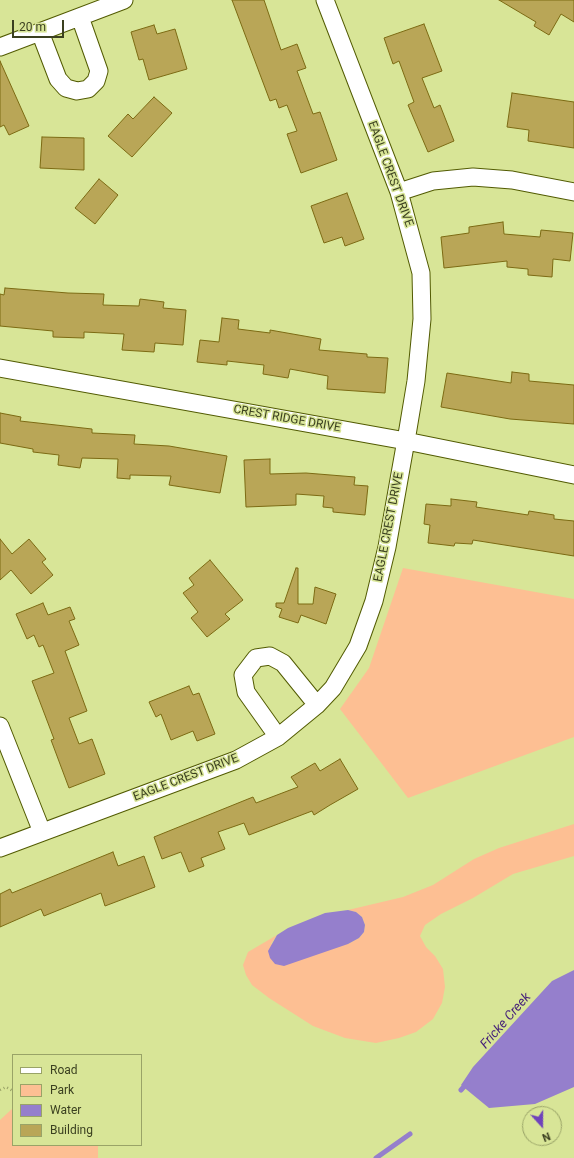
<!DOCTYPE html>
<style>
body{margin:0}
#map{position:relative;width:574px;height:1158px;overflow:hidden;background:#d8e597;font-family:Roboto,sans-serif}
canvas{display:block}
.legend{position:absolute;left:12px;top:1054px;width:130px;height:92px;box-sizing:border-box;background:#d8e597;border:1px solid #99a367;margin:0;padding:5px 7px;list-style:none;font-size:12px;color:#3b4020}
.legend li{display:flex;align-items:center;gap:8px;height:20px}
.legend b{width:20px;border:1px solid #99a367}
.north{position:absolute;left:522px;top:1106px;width:40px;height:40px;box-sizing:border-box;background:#d8e597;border:1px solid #99a367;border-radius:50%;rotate:159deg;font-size:11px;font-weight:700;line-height:16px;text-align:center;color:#3b4020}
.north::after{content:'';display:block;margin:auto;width:14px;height:18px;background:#6f43bb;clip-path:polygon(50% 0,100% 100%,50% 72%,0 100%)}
.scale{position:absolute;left:12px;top:20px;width:52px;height:18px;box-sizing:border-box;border:2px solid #3b4020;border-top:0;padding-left:5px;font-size:12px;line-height:14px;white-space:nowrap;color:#3b4020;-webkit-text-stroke:3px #d8e597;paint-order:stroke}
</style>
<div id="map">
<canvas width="574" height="1158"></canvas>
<ul class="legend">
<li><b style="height:5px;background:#fff"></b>Road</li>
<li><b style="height:11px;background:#fdbf93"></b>Park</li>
<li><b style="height:11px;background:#957fcc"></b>Water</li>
<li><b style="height:11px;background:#b9a657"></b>Building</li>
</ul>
<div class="north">N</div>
<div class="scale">20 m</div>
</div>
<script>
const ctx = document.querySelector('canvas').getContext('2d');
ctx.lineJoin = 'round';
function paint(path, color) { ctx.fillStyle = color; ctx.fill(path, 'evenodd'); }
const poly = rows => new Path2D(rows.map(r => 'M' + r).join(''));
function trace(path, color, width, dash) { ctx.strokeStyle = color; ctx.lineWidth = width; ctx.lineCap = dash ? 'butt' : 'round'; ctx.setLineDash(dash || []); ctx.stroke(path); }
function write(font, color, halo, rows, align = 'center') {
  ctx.font = font + ' Roboto,sans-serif'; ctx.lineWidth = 3; ctx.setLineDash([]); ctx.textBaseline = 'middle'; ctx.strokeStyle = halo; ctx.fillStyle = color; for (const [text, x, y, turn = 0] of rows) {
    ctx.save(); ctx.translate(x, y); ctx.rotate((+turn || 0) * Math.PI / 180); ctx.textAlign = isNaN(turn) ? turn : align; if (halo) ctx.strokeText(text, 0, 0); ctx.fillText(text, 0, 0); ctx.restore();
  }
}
const green = poly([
 [403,568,574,599,574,737,408,798,340,709,369,668],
 [574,824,574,856,513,874,473,898,441,914,425,925,420,936,426,947,435,956,443,969,445,987,442,1003,433,1019,416,1032,399,1038,376,1043,345,1038,313,1026,269,998,252,985,246,975,243,965,248,952,277,935,271,944,348,944,359,938,364,932,365,925,362,917,356,912,348,910,403,897,433,885,474,859,499,848],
 [13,1108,13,1145,98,1145,98,1158,0,1158,0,1120]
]);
const water = poly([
 [348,910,356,912,362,917,365,925,364,932,359,938,348,944,284,966,275,964,270,958,268,951,277,935,288,928,325,913],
 [574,970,574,1087,535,1104,489,1108,461,1085,473,1067,552,981]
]);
const stream = poly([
 [461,1090,468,1082],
 [376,1158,410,1134]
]);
const building = poly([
 [232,0,264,0,281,50,297,44,306,68,297,71,313,114,320,112,337,160,301,173,287,134,297,131,287,105,279,108,276,99,270,101,232,0],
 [499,0,574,0,574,22,561,14,549,35,534,26,536,22,499,0],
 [424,24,442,71,422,78,434,108,440,105,454,141,428,152,408,105,414,102,399,61,393,64,384,38,424,24],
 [154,25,157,34,175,29,187,69,149,80,143,59,139,60,131,32,154,25],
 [0,61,29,126,9,135,4,125,0,127,0,61],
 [512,93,574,102,574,148,528,141,529,130,507,127,512,93],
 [154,97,172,113,132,157,108,136,128,114,133,119,154,97],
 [42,137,84,138,84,170,40,168,42,137],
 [99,179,118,195,95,224,75,208,99,179],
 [347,193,364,239,345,246,342,237,324,243,311,206,347,193],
 [503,222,504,234,540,237,541,230,573,233,570,261,553,259,552,277,528,275,528,269,507,267,507,261,444,268,441,237,469,233,469,227,503,222],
 [5,288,68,293,104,294,103,305,139,306,140,299,164,302,163,308,186,310,183,345,155,343,154,352,122,350,124,334,84,332,84,338,53,337,53,331,0,326,0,294,4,295,5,288],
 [222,318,239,320,238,329,270,333,270,330,321,339,319,350,367,354,367,357,388,358,385,393,327,389,328,376,290,369,288,378,263,374,264,365,227,361,227,365,197,362,200,340,219,342,222,318],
 [512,372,529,374,529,381,574,385,574,424,510,419,441,407,447,373,511,383,512,372],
 [0,413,21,417,20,421,92,429,92,433,135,435,134,444,169,446,227,456,220,493,169,485,171,476,130,475,130,479,117,478,118,459,82,458,80,468,58,465,59,455,33,452,33,449,0,443,0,413],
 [270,459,270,474,306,473,355,477,354,485,368,486,365,515,333,512,333,508,323,507,324,496,296,494,296,505,246,507,244,460,270,459],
 [451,499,477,502,476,507,528,515,529,511,554,515,554,519,574,521,574,556,473,540,472,544,455,543,454,546,428,543,430,525,424,524,426,504,451,506,451,499],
 [0,539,12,554,29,539,46,559,42,562,53,575,31,594,11,570,0,580,0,539],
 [210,560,243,600,225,614,230,619,207,637,191,618,198,612,183,593,194,585,189,578,210,560],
 [296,568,298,568,298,604,313,604,315,587,336,594,326,624,301,615,298,623,279,617,282,609,276,607,276,603,284,603,296,568],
 [43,603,48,615,70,607,75,619,69,621,79,645,65,651,87,711,69,718,79,744,92,739,105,774,69,788,51,740,54,739,32,681,54,673,43,645,39,647,34,635,27,639,16,614,43,603],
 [189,686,193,695,199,693,215,734,197,741,193,731,171,740,161,714,156,717,149,702,189,686],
 [340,759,358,789,330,805,314,815,312,811,249,835,244,823,218,832,225,849,201,858,204,866,189,872,181,852,162,859,154,837,253,797,256,803,298,787,291,777,315,763,320,771,340,759],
 [113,852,118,866,144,856,155,887,105,906,101,893,44,916,41,909,0,927,0,894,10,889,12,893,113,852]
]);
const path = poly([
 [0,1090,6,1087,13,1091]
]);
const minor = poly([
 [40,32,58,79,66,88,77,91,88,89,96,81,99,71,80,17],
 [0,47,124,0],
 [399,192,433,181,473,177,512,180,574,192],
 [0,368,406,441,574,475],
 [0,726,42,832],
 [278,737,246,692,243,675,256,658,270,656,283,663,317,705],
 [0,848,236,760,278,737,317,705,333,688,358,646,374,601,387,547,408,429,416,381,422,319,421,273,399,192,325,0]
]);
const streetNames = [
 ["EAGLE CREST DRIVE",390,174,70],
 ["CREST RIDGE DRIVE",287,419,10],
 ["EAGLE CREST DRIVE",389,527,-79],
 ["EAGLE CREST DRIVE",186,778,-21]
];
const waterNames = [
 ["Fricke Creek",506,1021,-49]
];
paint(green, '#fdbf93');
paint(water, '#957fcc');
trace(stream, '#957fcc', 5);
paint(building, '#b9a657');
trace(building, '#7c6a13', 1);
trace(minor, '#525b02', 19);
trace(path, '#949d63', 2.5, [1, 3]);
trace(minor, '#fff', 17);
write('12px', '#3b4020', '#d8e597', streetNames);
write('italic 13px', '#431e79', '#d8e597', waterNames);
</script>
